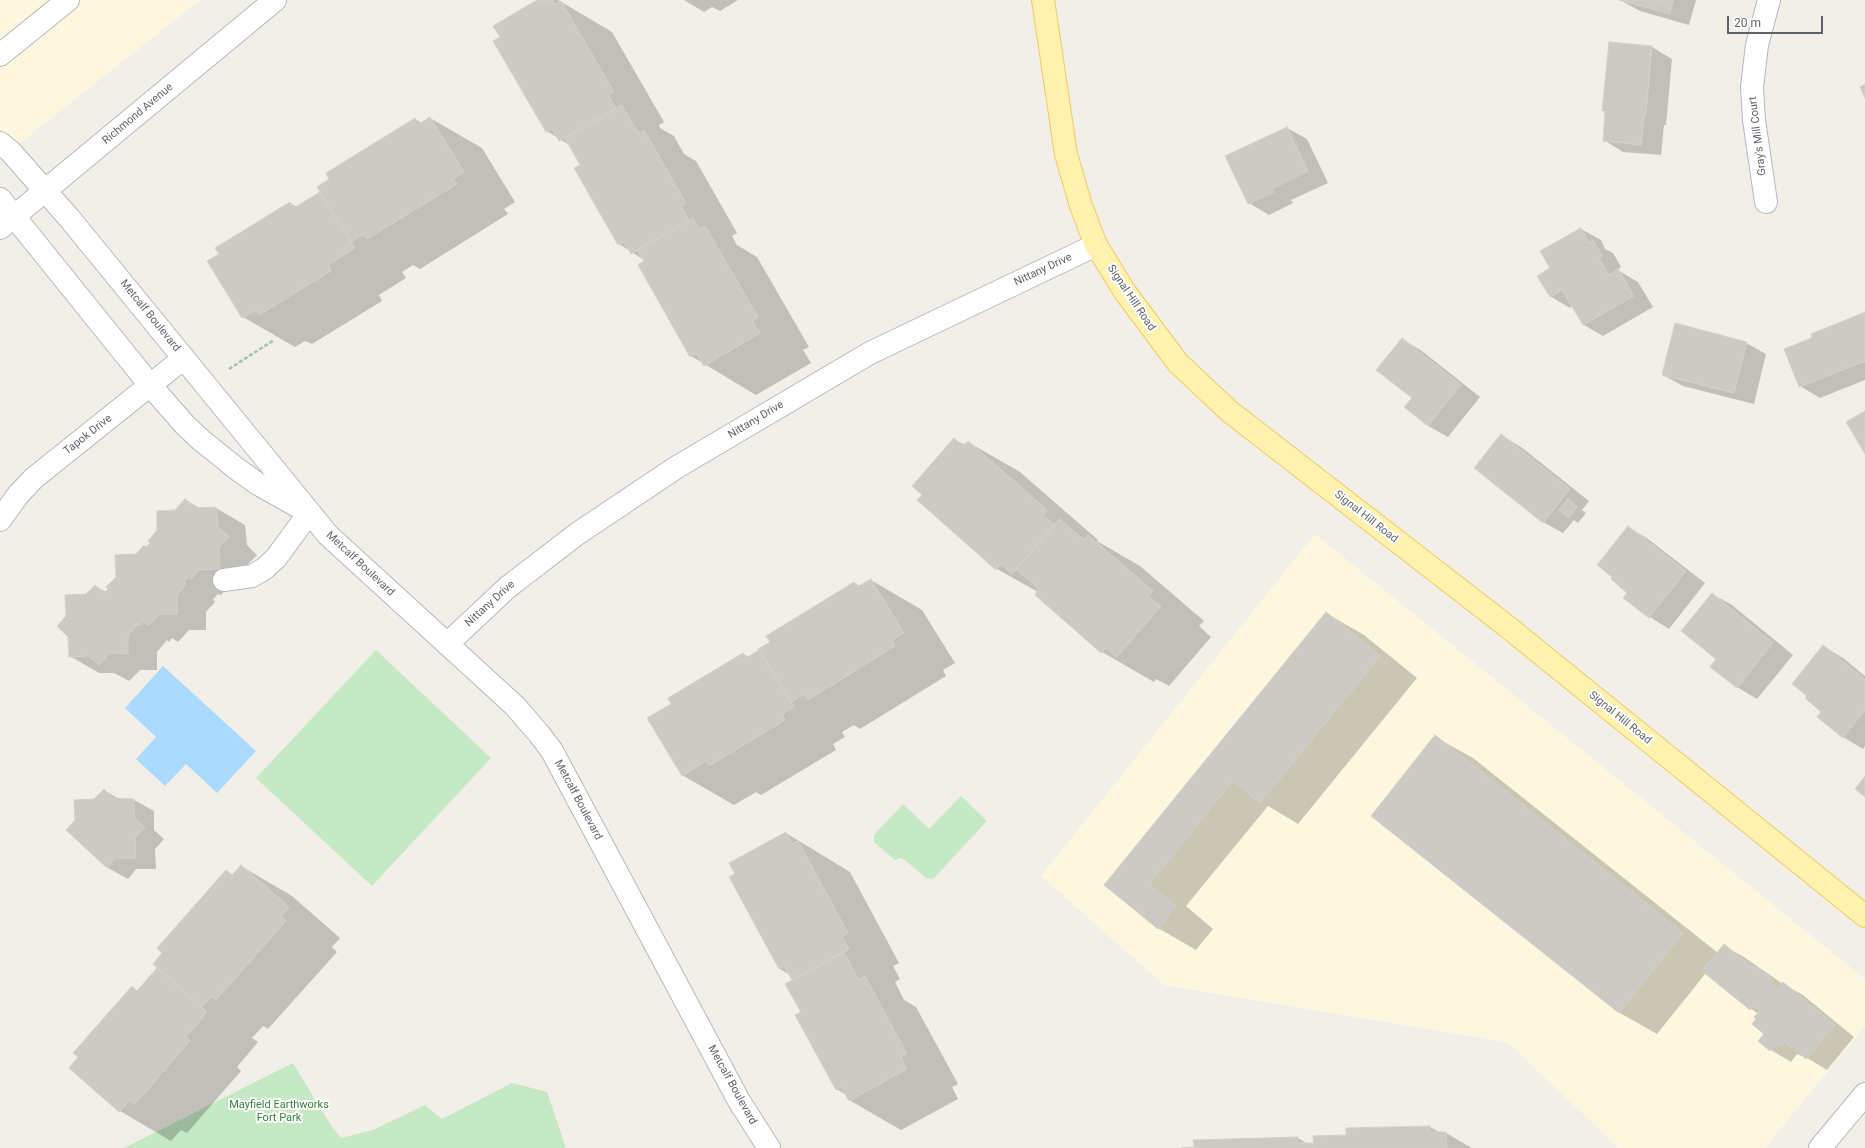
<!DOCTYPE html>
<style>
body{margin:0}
#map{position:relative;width:1865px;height:1148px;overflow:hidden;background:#f1efe8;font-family:Roboto,sans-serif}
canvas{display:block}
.scale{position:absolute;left:1727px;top:16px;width:96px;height:18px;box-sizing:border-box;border:2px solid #5f6368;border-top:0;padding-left:5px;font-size:12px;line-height:14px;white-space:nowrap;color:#5f6368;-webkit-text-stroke:3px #fff;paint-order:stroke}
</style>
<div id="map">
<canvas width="1865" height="1148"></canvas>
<div class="scale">20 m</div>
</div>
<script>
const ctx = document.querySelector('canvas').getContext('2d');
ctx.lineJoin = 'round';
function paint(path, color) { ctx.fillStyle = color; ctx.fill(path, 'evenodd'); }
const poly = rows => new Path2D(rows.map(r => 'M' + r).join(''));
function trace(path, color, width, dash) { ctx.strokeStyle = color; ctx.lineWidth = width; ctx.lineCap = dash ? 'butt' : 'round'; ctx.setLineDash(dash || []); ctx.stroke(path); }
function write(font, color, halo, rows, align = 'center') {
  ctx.font = font + ' Roboto,sans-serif'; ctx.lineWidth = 4; ctx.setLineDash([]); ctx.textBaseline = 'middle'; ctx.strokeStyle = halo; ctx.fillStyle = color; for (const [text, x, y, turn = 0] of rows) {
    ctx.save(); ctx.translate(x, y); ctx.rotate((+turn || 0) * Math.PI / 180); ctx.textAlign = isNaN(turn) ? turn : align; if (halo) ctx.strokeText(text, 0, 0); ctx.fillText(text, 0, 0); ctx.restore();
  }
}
const commercial = poly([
 [0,0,200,0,0,159],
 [1315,534,1865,979,1865,1026,1765,1148,1619,1148,1507,1042,1164,985,1041,876]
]);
const green = poly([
 [376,650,491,758,372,886,256,778],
 [961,796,987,821,933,879,926,878,905,860,900,858,895,860,874,842,874,835,903,804,929,829],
 [293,1063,330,1124,341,1138,373,1130,425,1105,442,1119,512,1083,547,1092,566,1148,124,1148]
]);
const water = poly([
 [163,666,256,751,217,793,186,764,165,786,136,759,156,737,125,708]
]);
const shadow = poly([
 [539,0,558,0,612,32,664,122,659,125,660,128,674,136,684,154,696,161,737,233,732,236,737,245,757,257,809,347,803,350,811,363,756,395,691,356,644,260,619,244,581,165,571,146,547,131,501,38],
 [684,0,738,0,720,11,712,7,704,12],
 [1620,0,1696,0,1689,25,1640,11],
 [1610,43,1652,47,1672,59,1666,125,1664,125,1661,155,1623,152,1604,140,1606,112,1604,110],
 [430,118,482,148,515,202,504,209,508,214,420,269,413,265,402,272,406,278,379,295,382,301,312,344,305,341,295,347,243,317,208,262,290,203,297,207,321,192,415,119,422,123],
 [1287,128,1307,139,1328,183,1291,200,1293,203,1269,215,1249,203],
 [1581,229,1601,240,1605,249,1613,253,1621,267,1618,269,1619,271,1638,282,1653,307,1603,336,1584,325,1573,306,1570,308,1550,296,1552,269],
 [1865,313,1865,380,1820,398,1800,386,1813,338],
 [1402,339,1422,351,1480,397,1448,437,1428,426,1413,398],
 [1746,343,1766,354,1754,404,1683,386,1663,375],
 [1501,435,1521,447,1589,501,1582,510,1586,513,1578,523,1574,520,1563,533,1543,522],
 [954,439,965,445,968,442,1020,472,1098,540,1097,541,1140,566,1204,621,1199,626,1211,637,1169,686,1156,679,1154,682,1102,652,1036,595,1038,592,997,569,924,495],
 [186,500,201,509,216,508,245,525,247,545,257,555,248,564,249,585,229,586,221,595,218,594,213,599,215,602,206,612,206,630,189,630,178,642,172,638,169,642,167,640,157,652,157,670,140,670,129,681,114,673,99,673,70,656,87,595,95,586,106,592,136,555,147,548],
 [1628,527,1648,539,1705,583,1669,629,1650,617,1624,598,1629,592,1614,577],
 [871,580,922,610,955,663,943,670,946,676,860,729,854,725,842,732,845,737,833,744,836,750,761,795,756,792,734,805,682,775,672,704,743,654,749,657,854,583,860,586],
 [1712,594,1732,605,1793,655,1757,699,1737,687,1718,659],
 [1326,613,1364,635,1417,678,1298,824,1268,806,1186,906,1213,929,1196,950,1158,928,1105,885],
 [1823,646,1843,658,1865,676,1865,746,1863,749,1843,737,1808,696],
 [1435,737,1473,758,1718,953,1724,946,1744,957,1783,984,1803,995,1854,1037,1827,1070,1802,1055,1801,1056,1797,1054,1791,1062,1771,1050,1759,1041,1765,1034,1758,1019,1758,1014,1706,973,1657,1034,1620,1013,1372,816],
 [104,790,119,799,134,800,154,811,154,830,164,839,155,849,156,869,136,869,128,879,108,868,67,830],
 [786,833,850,872,899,963,893,966,900,979,895,982,904,1000,916,1007,958,1084,952,1087,958,1099,901,1130,849,1100,847,1095,836,1089,802,1012,794,980,790,975,780,969,731,877],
 [241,866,292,896,340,938,332,947,337,952,268,1029,263,1026,252,1038,258,1042,237,1067,241,1071,187,1133,181,1130,171,1141,120,1111,132,988,138,991,159,968,227,871,233,875],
 [1430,1127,1441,1133,1446,1133,1472,1148,1185,1148,1195,1148,1194,1141,1298,1138,1308,1144,1315,1144,1347,1136,1347,1129]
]);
const building = poly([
 [537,0,552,0,555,5,561,1,614,92,608,95,616,109,559,141,552,129,546,132,493,41,500,37,493,26,537,0],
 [1619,0,1673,0,1670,14,1619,0],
 [1609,42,1652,46,1646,114,1644,114,1641,145,1603,141,1605,111,1602,111,1609,42],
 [1865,84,1865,98,1860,87,1865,84],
 [622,105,638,133,644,130,686,203,681,206,689,220,631,254,624,242,618,245,574,168,580,165,565,138,622,105],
 [430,117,464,172,453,179,457,184,367,239,364,234,351,242,317,187,329,179,326,173,415,118,419,124,430,117],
 [1287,127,1308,171,1272,189,1274,192,1248,204,1225,156,1287,127],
 [320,192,355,248,328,265,331,271,259,315,256,310,242,318,207,261,219,254,215,248,290,202,294,208,320,192],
 [693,218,699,229,705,226,758,317,752,320,760,333,704,366,696,353,690,357,638,265,644,261,637,250,693,218],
 [1581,228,1589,243,1593,240,1602,256,1599,258,1609,275,1618,269,1634,296,1583,325,1562,290,1550,297,1537,276,1550,268,1540,251,1581,228],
 [1865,312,1865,361,1799,387,1784,349,1812,338,1811,334,1865,312],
 [1675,323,1747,342,1734,393,1662,375,1675,323],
 [1402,338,1461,385,1428,426,1404,407,1412,398,1376,370,1402,338],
 [1865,411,1865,454,1846,422,1865,411],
 [1501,434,1570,489,1543,523,1474,468,1501,434],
 [954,438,963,446,968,441,1047,510,1043,515,1055,525,1012,574,1001,564,996,570,917,500,922,495,912,486,954,438],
 [185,499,196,508,216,507,218,527,229,537,219,547,220,569,199,570,191,579,188,577,184,582,186,584,177,595,177,614,159,614,148,626,143,621,139,626,138,624,128,635,128,654,110,653,99,665,89,656,69,657,68,637,57,626,66,616,65,595,86,594,95,585,104,593,108,589,106,587,116,577,115,555,136,554,144,545,146,547,150,543,148,541,157,530,157,511,175,510,185,499],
 [1568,499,1577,507,1568,518,1559,510,1568,499],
 [1059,519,1084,540,1088,535,1153,591,1148,596,1161,606,1117,657,1106,648,1101,653,1035,595,1039,589,1016,569,1059,519],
 [1628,526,1686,571,1649,618,1623,598,1627,593,1611,579,1612,577,1597,565,1628,526],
 [871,579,904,633,892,640,895,646,808,700,804,694,791,702,758,649,770,642,766,636,854,582,857,587,871,579],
 [1712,593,1773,643,1737,688,1710,667,1716,659,1681,631,1712,593],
 [1326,612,1380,656,1260,803,1233,781,1149,884,1176,906,1158,929,1104,885,1326,612],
 [1823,645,1865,679,1865,710,1843,738,1817,717,1821,712,1805,698,1807,696,1792,684,1823,645],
 [759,650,794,707,782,714,785,720,709,766,706,761,682,776,647,718,671,704,668,698,743,653,746,658,759,650],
 [1435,735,1683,933,1619,1013,1371,816,1435,735],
 [1865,776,1865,797,1855,789,1865,776],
 [104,789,113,798,134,799,134,818,145,827,135,838,136,858,116,858,107,868,66,830,75,820,74,800,94,799,104,789],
 [786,832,792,844,798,841,848,933,842,936,849,949,792,980,784,966,779,969,729,877,735,874,729,863,786,832],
 [241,865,289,907,281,917,286,921,216,1000,212,996,201,1007,153,964,162,953,157,948,226,870,232,875,241,865],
 [1724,944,1753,968,1755,965,1773,980,1770,983,1777,989,1783,982,1835,1025,1806,1059,1784,1041,1781,1046,1777,1043,1770,1051,1758,1041,1764,1034,1752,1024,1756,1019,1754,1017,1760,1011,1754,1006,1750,1010,1702,971,1724,944],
 [844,952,858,979,865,976,907,1054,901,1057,907,1069,849,1101,841,1087,836,1090,795,1015,801,1012,785,984,844,952],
 [157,968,207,1012,186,1037,190,1041,135,1104,130,1100,119,1112,69,1068,78,1057,73,1053,132,986,137,991,157,968],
 [1430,1126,1430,1132,1446,1132,1447,1148,1314,1148,1313,1136,1346,1135,1346,1128,1430,1126],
 [1298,1137,1298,1143,1314,1143,1314,1148,1181,1148,1194,1147,1193,1140,1298,1137]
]);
const path = poly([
 [229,369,274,340]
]);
const minor = poly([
 [0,55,68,0],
 [0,143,10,151,70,219,328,535,515,706,540,735,552,751,739,1101,769,1148],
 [0,199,150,385,185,425,201,440,237,469,258,484,299,507],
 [1766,202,1754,120,1752,87,1757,45,1769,0],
 [0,228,275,0],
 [0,520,18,495,34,478,184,358],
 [224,580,252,576,264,569,276,558,309,513],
 [447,644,508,587,577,534,677,467,870,353,1096,245],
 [1820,1148,1865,1094]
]);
const major = poly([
 [1043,0,1066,154,1081,206,1096,245,1125,292,1178,363,1229,411,1504,624,1865,916]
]);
const streetNames = [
 ["Richmond Avenue",138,114,-40],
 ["Gray's Mill Court",1758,136,-97],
 ["Nittany Drive",1043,270,-25],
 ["Signal Hill Road",1131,298,56],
 ["Metcalf Boulevard",150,316,51],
 ["Nittany Drive",756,420,-31],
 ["Tapok Drive",88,435,-38],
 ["Signal Hill Road",1366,517,38],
 ["Metcalf Boulevard",360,564,43],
 ["Nittany Drive",490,604,-42],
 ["Signal Hill Road",1620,718,39],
 ["Metcalf Boulevard",578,800,62],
 ["Metcalf Boulevard",732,1085,61]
];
const parkNames = [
 ["Mayfield Earthworks",279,1105],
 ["Fort Park",279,1118]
];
paint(commercial, '#fef7e0');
paint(green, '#c5e8c5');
paint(water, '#aadaff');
paint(shadow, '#0003');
paint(building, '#cccac5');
trace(building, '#d6d1c6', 1);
trace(minor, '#b5b8bc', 24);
trace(major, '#f2c960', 24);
trace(path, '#9cc7a9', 2.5, [4, 2]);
trace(minor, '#fff', 22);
trace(major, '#fff2af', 22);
write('11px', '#5f6368', '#fff', streetNames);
write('11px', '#348238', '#fff', parkNames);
</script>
